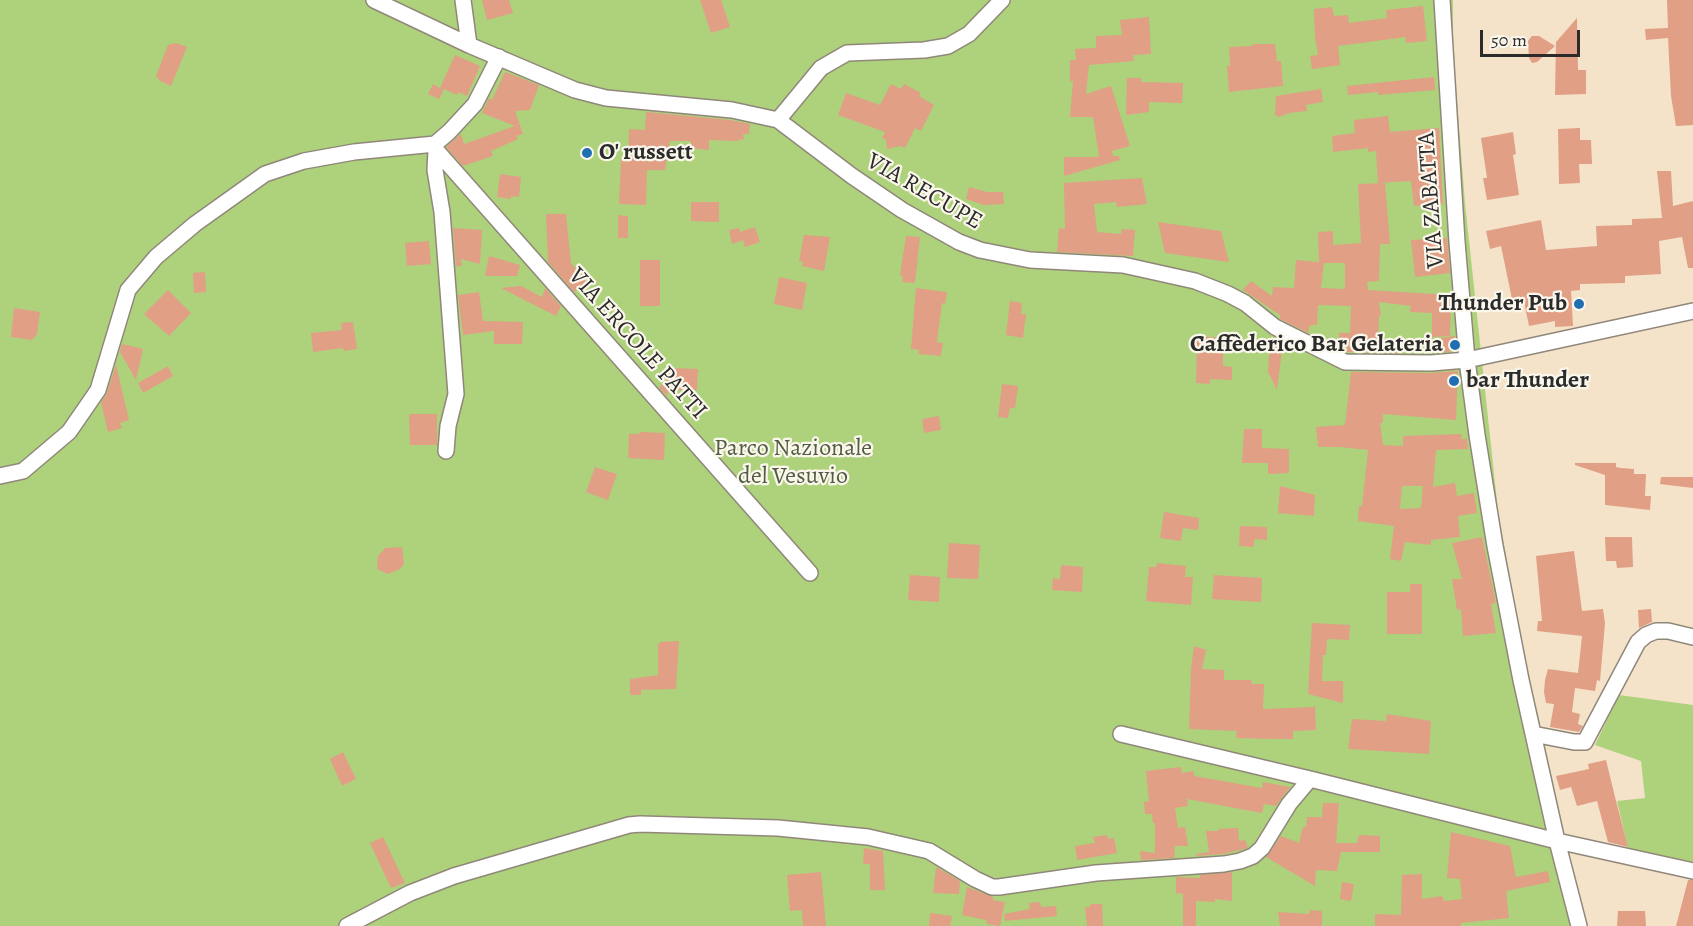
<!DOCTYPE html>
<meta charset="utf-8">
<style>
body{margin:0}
#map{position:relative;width:1693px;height:926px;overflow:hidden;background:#f4e3c9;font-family:Alegreya,serif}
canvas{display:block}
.scale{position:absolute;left:1480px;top:30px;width:100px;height:27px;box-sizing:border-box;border:3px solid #2b2b2b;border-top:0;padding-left:8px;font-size:18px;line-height:21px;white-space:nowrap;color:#2b2b2b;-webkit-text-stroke:4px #fbf7ec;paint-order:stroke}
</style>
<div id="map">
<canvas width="1693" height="926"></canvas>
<div class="scale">50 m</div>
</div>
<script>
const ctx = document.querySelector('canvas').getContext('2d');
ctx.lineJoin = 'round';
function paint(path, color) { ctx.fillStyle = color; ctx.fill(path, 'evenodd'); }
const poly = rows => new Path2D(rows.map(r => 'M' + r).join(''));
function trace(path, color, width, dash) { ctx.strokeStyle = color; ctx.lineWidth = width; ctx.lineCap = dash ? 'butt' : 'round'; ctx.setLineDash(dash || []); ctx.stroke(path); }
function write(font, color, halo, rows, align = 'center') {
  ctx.font = font + ' Alegreya,serif'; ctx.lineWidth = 4.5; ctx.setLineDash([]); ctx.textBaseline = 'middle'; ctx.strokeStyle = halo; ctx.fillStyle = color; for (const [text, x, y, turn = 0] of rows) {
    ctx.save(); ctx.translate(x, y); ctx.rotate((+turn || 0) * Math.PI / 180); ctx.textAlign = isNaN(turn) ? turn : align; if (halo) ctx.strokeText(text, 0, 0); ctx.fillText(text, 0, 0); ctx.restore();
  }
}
const green = poly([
 [0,0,1453,0,1453,51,1465,203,1498,511,1521,640,1585,926,0,926],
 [1619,695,1693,705,1693,862,1628,849,1617,801,1645,798,1641,761,1595,745]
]);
const building = poly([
 [482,0,509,0,513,13,487,20],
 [700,0,721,0,730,27,711,33],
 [1667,0,1693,0,1693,125,1676,126,1671,96,1668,38,1646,40,1645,29,1668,28],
 [1423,6,1427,41,1406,43,1406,37,1338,46,1340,65,1312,69,1310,56,1318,55,1315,37,1314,9,1332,7,1334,16,1348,15,1349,23,1387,18,1386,10],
 [1149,17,1151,54,1133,55,1134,61,1089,65,1086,94,1111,86,1130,146,1112,151,1113,156,1119,156,1120,160,1064,176,1064,157,1099,157,1093,117,1070,117,1073,81,1070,81,1070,60,1076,60,1075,49,1096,48,1096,36,1122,35,1120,20],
 [1577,18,1578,70,1586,70,1586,94,1555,95,1556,42],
 [1532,36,1539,36,1555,46,1537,62,1532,63,1529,58,1528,41],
 [176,43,187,47,171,86,160,81,156,76,168,45],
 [1252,44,1275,44,1277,61,1281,61,1283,86,1229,92,1227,66,1230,66,1229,47,1253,46],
 [455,55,480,66,467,96,458,92,457,95,444,89,439,99,428,94,433,84,440,88],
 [505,72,539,85,530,110,515,111,523,134,516,136,518,139,491,151,493,156,463,166,446,147,461,134,464,144,515,126,482,113,489,98,492,100],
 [1434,77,1435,90,1378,95,1378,92,1348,95,1347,86],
 [1127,78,1141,78,1141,82,1183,83,1182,103,1149,102,1149,112,1126,115],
 [891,84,901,89,904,84,921,93,919,96,934,105,921,131,915,128,905,148,900,146,887,149,886,140,882,138,885,132,838,115,846,93,880,105],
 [1321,89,1323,102,1306,105,1307,111,1289,113,1279,117,1275,115,1276,96],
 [646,112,730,120,750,124,749,134,743,134,744,140,739,139,739,141,709,140,709,150,691,148,691,141,670,141,665,170,647,170,646,205,619,204,621,159,628,159,629,129,645,130],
 [1388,116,1390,132,1439,128,1443,204,1414,206,1411,181,1378,183,1376,151,1368,152,1368,148,1333,152,1332,136,1355,133,1354,120],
 [1580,128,1580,140,1591,140,1592,164,1579,164,1580,183,1559,184,1558,129],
 [1513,132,1516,154,1513,155,1519,195,1487,200,1483,178,1487,178,1481,138],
 [1657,171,1671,171,1673,206,1693,201,1693,268,1688,268,1682,237,1659,241,1661,274,1625,276,1625,283,1580,284,1580,290,1571,291,1573,326,1555,327,1555,321,1529,326,1524,302,1513,304,1501,246,1490,249,1486,231,1541,220,1546,250,1597,246,1596,226,1632,225,1632,219,1662,218],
 [500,174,521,177,519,197,511,196,511,199,497,197],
 [1142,178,1147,204,1117,207,1116,202,1094,204,1097,232,1121,234,1122,229,1135,230,1133,256,1057,252,1059,228,1065,229,1064,183],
 [1385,183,1390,244,1380,244,1379,281,1367,282,1368,290,1451,295,1450,336,1432,337,1432,313,1410,312,1411,306,1379,302,1381,315,1379,316,1378,342,1396,346,1400,353,1347,352,1347,344,1339,344,1339,333,1350,333,1351,306,1318,305,1317,325,1310,325,1308,333,1280,319,1280,315,1243,290,1251,281,1272,296,1273,287,1294,288,1296,260,1319,262,1318,232,1333,231,1333,245,1361,243,1358,184],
 [1324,263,1345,263,1345,289,1321,288],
 [969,187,987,192,1003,192,1004,204,984,205,966,199],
 [691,202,719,202,719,222,691,221],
 [546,214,566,214,571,263,586,282,574,292,548,262],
 [618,215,628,216,628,238,618,238],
 [1158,222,1221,231,1229,262,1165,253],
 [755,227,760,242,745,247,743,240,732,244,729,230,739,228,740,232],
 [453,228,482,230,480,264,461,259,462,266,456,266],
 [804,235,830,237,824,271,802,266,803,262,799,261],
 [906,236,920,237,915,283,902,282,903,276,900,275],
 [1447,238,1450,273,1415,277,1411,240],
 [429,241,431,264,407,266,405,243],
 [489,256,520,265,517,276,485,276],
 [640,260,660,260,660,306,640,306],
 [205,272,206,292,194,293,193,273],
 [779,277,807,283,802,310,774,304],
 [521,286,542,297,545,288,561,306,556,316,501,288],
 [916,288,947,292,945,304,942,303,937,342,943,343,941,356,918,354,919,350,911,349],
 [168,290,191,313,169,336,144,314],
 [479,292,483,321,523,322,522,344,494,344,494,331,463,335,458,295],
 [1010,301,1022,303,1021,314,1026,314,1023,338,1006,335],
 [14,308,40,312,37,334,32,340,11,337],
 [353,322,357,349,344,351,343,348,313,352,311,333,342,330,341,323],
 [1197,336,1223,338,1223,366,1232,367,1232,380,1210,379,1210,384,1196,383],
 [1455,336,1456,351,1441,352,1441,338],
 [1270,340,1283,342,1277,390,1268,372],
 [122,344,143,349,136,380,120,352],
 [116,365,129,420,120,423,122,428,108,432,101,403,107,393],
 [168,366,173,376,143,393,138,383],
 [672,368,698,369,697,390,671,390,671,378,667,396,659,388,671,374],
 [1458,371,1456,420,1383,414,1383,423,1380,423,1383,445,1403,446,1403,436,1462,434,1461,439,1467,439,1468,449,1436,450,1433,487,1455,483,1457,496,1474,493,1477,513,1458,516,1460,537,1431,540,1431,545,1405,542,1401,561,1390,559,1394,526,1358,521,1359,506,1362,506,1368,450,1340,447,1318,447,1316,427,1345,425,1351,372,1431,373],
 [1402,486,1423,486,1421,508,1400,509],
 [1002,384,1018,386,1015,408,1010,408,1008,418,998,417],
 [409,414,437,414,437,445,410,445],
 [939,416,941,430,924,433,922,419],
 [1244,429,1262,429,1262,448,1289,449,1289,473,1268,474,1268,463,1242,463],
 [640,432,665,433,664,460,628,458,629,434,639,434],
 [1575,463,1616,463,1616,467,1621,468,1634,469,1634,474,1646,474,1645,496,1651,496,1650,510,1605,505,1605,475,1575,465],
 [595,467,617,474,608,500,586,492],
 [1661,477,1693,477,1693,488,1660,484],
 [1280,486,1315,495,1314,516,1278,513],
 [1164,512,1199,518,1198,530,1183,528,1181,541,1160,538],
 [1240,526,1267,527,1267,540,1254,539,1254,547,1239,546],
 [1482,537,1496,603,1491,604,1496,633,1463,636,1461,609,1457,610,1452,579,1462,579,1452,543],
 [1605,537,1632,537,1633,567,1617,568,1616,561,1606,561],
 [949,543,980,545,978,579,947,578],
 [402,547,404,564,400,569,388,574,377,569,378,556,385,548],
 [1574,551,1582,611,1603,609,1605,623,1600,681,1597,680,1595,691,1575,688,1572,712,1580,714,1578,724,1583,726,1579,732,1550,727,1554,704,1546,703,1544,692,1545,680,1548,669,1578,673,1582,636,1537,631,1538,621,1542,621,1536,556],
 [1157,563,1186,566,1185,577,1193,577,1191,605,1146,601,1149,567,1156,567],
 [1061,565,1083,567,1082,592,1052,590,1053,578,1060,579],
 [910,575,940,577,939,602,908,600],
 [1214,575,1262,578,1261,602,1212,599],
 [1410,584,1422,584,1422,634,1387,634,1387,592,1410,592],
 [1651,609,1652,622,1639,628,1638,610],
 [1312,623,1350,625,1349,640,1327,639,1326,655,1323,655,1322,681,1343,681,1343,703,1308,694],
 [679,641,676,689,641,690,641,695,630,695,630,679,658,675,658,645,660,642],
 [1194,646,1206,650,1202,669,1224,670,1224,680,1251,680,1252,684,1264,684,1263,709,1315,707,1316,730,1293,731,1293,739,1277,739,1236,738,1237,731,1189,729,1191,669],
 [1387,714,1431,721,1429,754,1348,749,1352,719,1386,721],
 [343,752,356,779,342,786,330,759],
 [1606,760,1616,801,1628,847,1608,842,1597,801,1577,806,1571,787,1560,790,1556,776,1589,769,1588,764],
 [1181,767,1182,773,1194,771,1194,776,1262,788,1263,782,1290,787,1276,806,1264,804,1262,813,1187,799,1188,806,1175,808,1178,828,1185,827,1188,846,1175,846,1174,858,1141,860,1140,851,1155,853,1155,823,1153,823,1152,814,1145,814,1144,802,1149,801,1146,771],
 [1323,803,1339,803,1336,843,1357,843,1359,835,1380,836,1380,852,1341,852,1337,871,1316,870,1315,886,1266,857,1281,836,1299,843,1303,827,1306,827,1307,817,1322,817],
 [1238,828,1239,841,1245,840,1248,848,1223,854,1197,856,1196,854,1209,852,1206,831,1218,831,1218,829],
 [1451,832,1510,846,1516,877,1548,871,1550,882,1506,891,1509,918,1461,923,1461,926,1375,926,1375,914,1401,915,1402,875,1422,874,1422,899,1442,896,1444,901,1462,899,1460,879,1447,878],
 [1107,835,1108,839,1114,838,1117,853,1077,860,1075,846,1095,843,1093,837],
 [383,837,405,883,391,888,370,843],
 [864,848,883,851,885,890,870,890,870,864,863,864],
 [936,867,960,881,959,894,933,893],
 [821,872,826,926,803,926,802,910,790,911,787,875],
 [1232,872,1232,901,1215,899,1215,902,1196,901,1196,926,1183,926,1183,894,1176,893,1176,877,1200,878,1200,875],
 [1688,880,1693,880,1693,926,1676,926],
 [1342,882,1354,884,1351,901,1340,899],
 [967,887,993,897,993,900,1005,902,1000,926,987,924,986,920,962,915],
 [1040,902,1041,907,1056,906,1057,916,1005,921,1004,914,1030,909,1029,903],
 [1090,904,1102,904,1103,926,1087,926,1085,907,1090,907],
 [1310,910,1322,911,1322,926,1280,926,1278,912,1309,914],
 [1618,911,1645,911,1646,926,1617,926],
 [930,913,952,916,950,926,929,926]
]);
const minor = poly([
 [374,0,469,45,575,90,606,98,732,110,778,120,852,176,902,210,959,242,980,250,1030,260,1123,265,1195,281,1228,294,1245,303,1275,327,1345,362,1431,363,1467,360,1693,311],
 [463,0,469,45],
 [1442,0,1457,242,1467,360,1477,435,1495,546,1521,680,1557,841,1579,926],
 [778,120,821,68,847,53,924,50,948,46,969,34,1002,0],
 [435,144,436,150,810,573],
 [436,150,435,170,442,212,456,394,448,426,446,451],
 [0,476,23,471,69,432,98,390,128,290,156,257,195,224,265,174,304,161,354,152,435,144,449,132,475,104,499,57],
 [1121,734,1310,779],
 [1533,734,1574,742,1585,742,1638,642,1646,635,1656,631,1668,631,1693,637],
 [347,926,410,893,454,876,629,825,640,824,778,828,868,837,929,851,975,879,992,887,999,887,1096,873,1224,864,1240,861,1253,856,1262,848,1289,804,1310,779,1557,841,1693,871]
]);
const markers = [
 [587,153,6,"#1f6fb2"],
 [1579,304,6,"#1f6fb2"],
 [1455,345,6,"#1f6fb2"],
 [1454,381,6,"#1f6fb2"]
];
const poiNames = [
 ["O' russett",599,153],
 ["Thunder Pub",1567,304,"right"],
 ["Caffèderico Bar Gelateria",1443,345,"right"],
 ["bar Thunder",1466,381]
];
const streetNames = [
 ["VIA RECUPE",924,192,30],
 ["VIA ZABATTA",1432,200,-94],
 ["VIA ERCOLE PATTI",637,344,48]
];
const parkNames = [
 ["Parco Nazionale",793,449],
 ["del Vesuvio",793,477]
];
paint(green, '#add27b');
paint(building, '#e19f85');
trace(minor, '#90877a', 18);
trace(minor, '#fff', 15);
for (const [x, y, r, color] of markers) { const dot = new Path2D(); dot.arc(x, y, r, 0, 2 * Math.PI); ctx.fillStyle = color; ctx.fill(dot); trace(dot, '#fbf7ec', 2); }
write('bold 24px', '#2b2b2b', '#fbf7ec', poiNames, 'left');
write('24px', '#2b2b2b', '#fbf7ec', streetNames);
write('24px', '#525d43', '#fbf7ec', parkNames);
</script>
